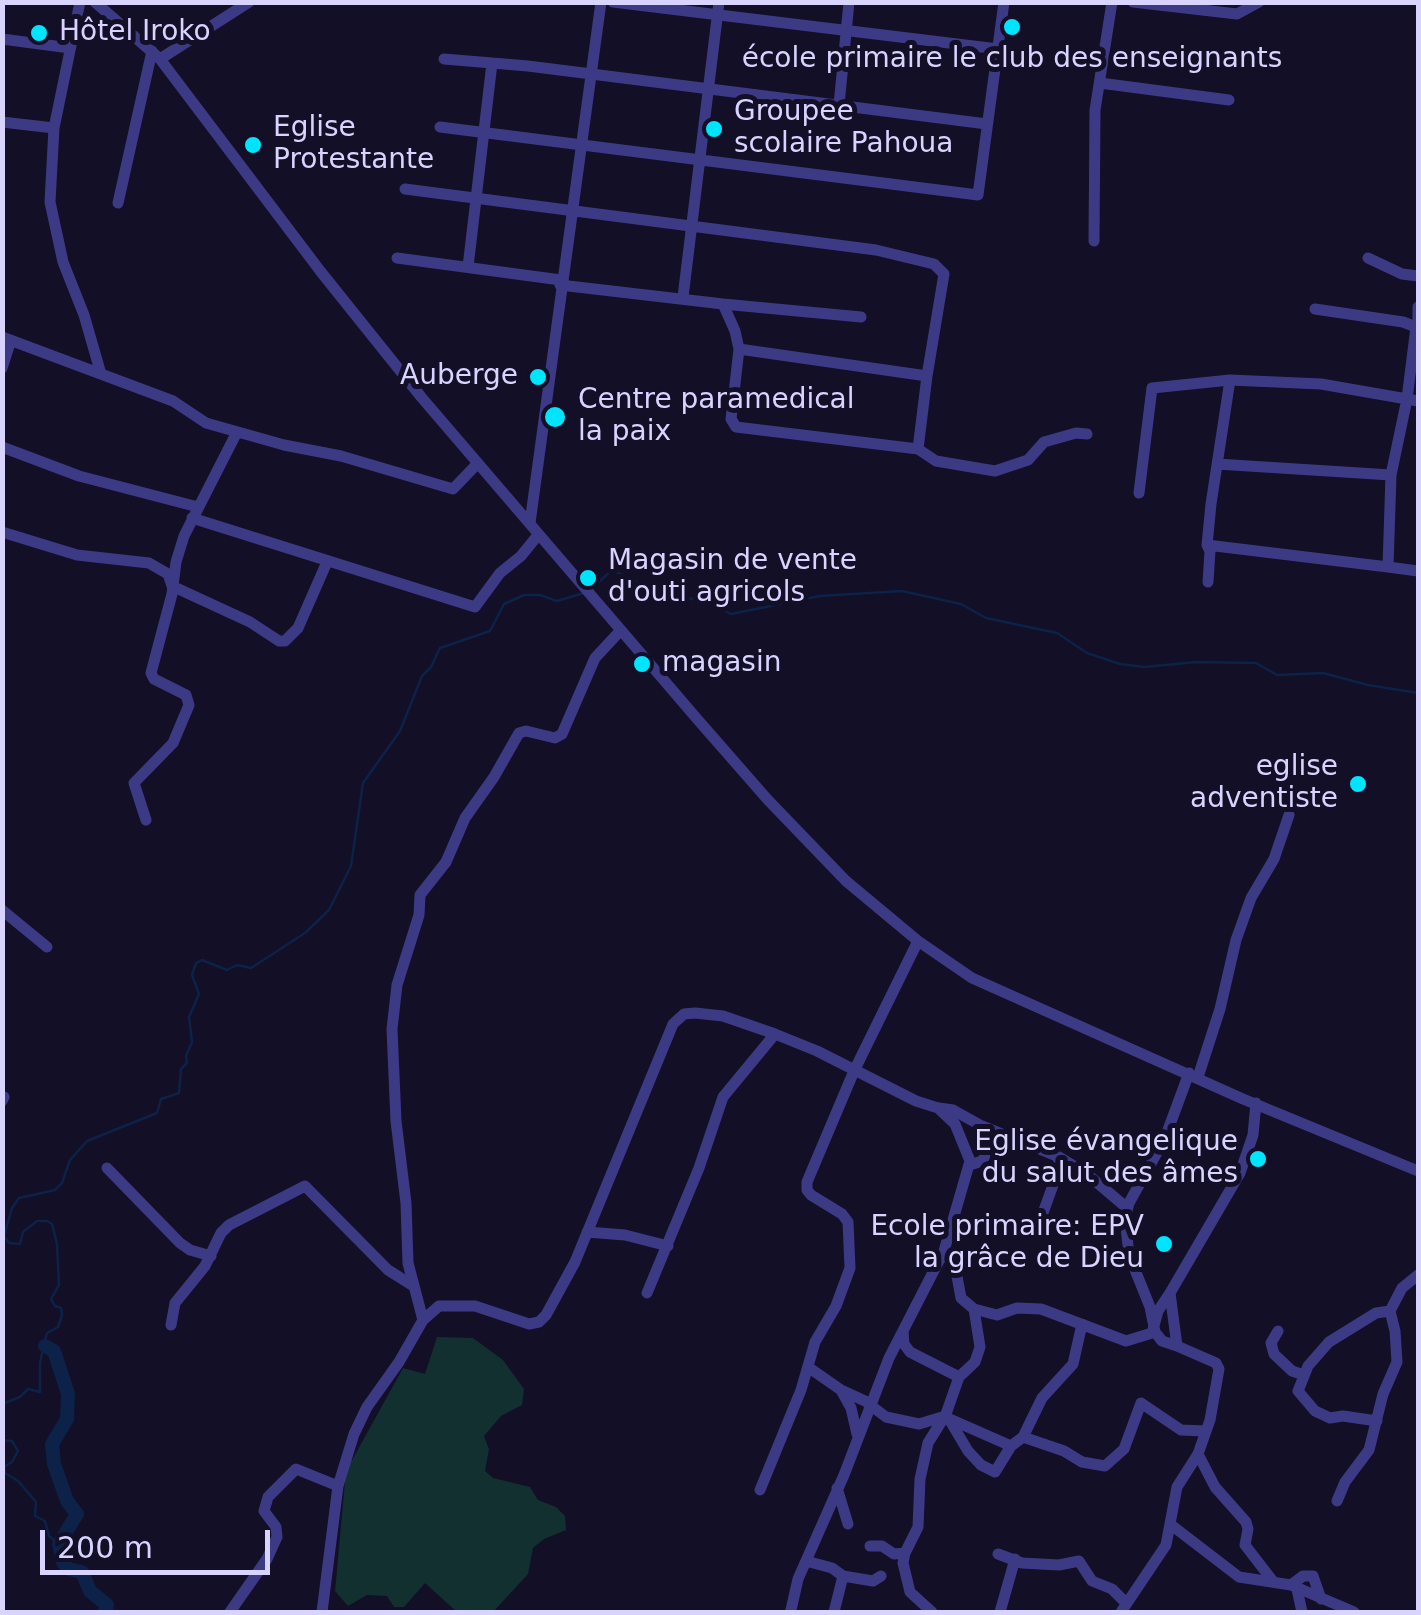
<!DOCTYPE html>
<meta charset="utf-8">
<style>
body{margin:0}
#map{position:relative;width:1421px;height:1615px;overflow:hidden;background:#130f26;font-family:"DejaVu Sans",sans-serif}
canvas{display:block}
.frame{position:absolute;inset:0;border:5px solid #d9d4ff;pointer-events:none}
.scale{position:absolute;left:40px;top:1530px;width:230px;height:45px;box-sizing:border-box;border:5px solid #d9d4ff;border-top:0;padding-left:12px;font-size:30px;line-height:35px;white-space:nowrap;color:#d9d4ff;-webkit-text-stroke:8px #130f26;paint-order:stroke}
</style>
<div id="map">
<canvas width="1421" height="1615"></canvas>
<div class="frame"></div>
<div class="scale">200 m</div>
</div>
<script>
const ctx = document.querySelector('canvas').getContext('2d');
ctx.lineJoin = 'round';
function paint(path, color) { ctx.fillStyle = color; ctx.fill(path, 'evenodd'); }
const poly = rows => new Path2D(rows.map(r => 'M' + r).join(''));
function trace(path, color, width, dash) { ctx.strokeStyle = color; ctx.lineWidth = width; ctx.lineCap = dash ? 'butt' : 'round'; ctx.setLineDash(dash || []); ctx.stroke(path); }
function write(font, color, halo, rows, align = 'center') {
  ctx.font = font + ' "DejaVu Sans",sans-serif'; ctx.lineWidth = 10; ctx.setLineDash([]); ctx.textBaseline = 'middle'; ctx.strokeStyle = halo; ctx.fillStyle = color; for (const [text, x, y, turn = 0] of rows) {
    ctx.save(); ctx.translate(x, y); ctx.rotate((+turn || 0) * Math.PI / 180); ctx.textAlign = isNaN(turn) ? turn : align; if (halo) ctx.strokeText(text, 0, 0); ctx.fillText(text, 0, 0); ctx.restore();
  }
}
const green = poly([
 [437,1337,473,1338,503,1360,524,1389,522,1405,501,1416,484,1436,489,1449,485,1471,493,1478,530,1487,538,1500,556,1507,565,1516,566,1530,544,1539,533,1548,528,1574,493,1612,457,1612,425,1583,404,1607,394,1607,387,1596,367,1595,348,1606,335,1591,346,1471,403,1368,425,1374]
]);
const stream = poly([
 [591,589,612,570,655,590,709,603,731,614,820,596,902,591,961,604,986,618,1057,633,1087,653,1120,664,1144,667,1197,662,1256,663,1277,675,1323,673,1368,685,1418,693],
 [2,1404,20,1397,28,1389,40,1392,40,1363,45,1340,47,1333,58,1327,62,1315,61,1308,55,1306,51,1299,59,1285,57,1244,52,1224,47,1221,37,1221,23,1232,20,1244,9,1243,4,1236,12,1208,19,1198,55,1190,62,1183,70,1160,87,1141,157,1113,161,1099,179,1093,181,1069,187,1063,186,1056,192,1042,189,1017,199,994,192,975,196,963,202,960,227,970,237,965,251,968,305,933,329,910,351,866,363,783,400,731,422,676,431,667,440,648,490,631,504,604,524,595,540,595,557,601,584,593],
 [2,1440,12,1441,18,1451,12,1462,4,1467,5,1473,18,1481,36,1502,35,1516,45,1521,49,1536,59,1544]
]);
const river = poly([
 [45,1346,54,1351,68,1394,67,1419,52,1444,54,1464,67,1501,77,1514,59,1544,63,1562,68,1569,82,1572,90,1591,107,1605,105,1612]
]);
const minor = poly([
 [80,2,54,128,50,202,63,262,84,315,101,374],
 [95,2,160,59,321,272,422,398,698,720,768,800,846,881,918,941,972,978,1243,1099,1418,1171],
 [613,2,998,49],
 [1133,2,1237,14,1259,2],
 [2,39,70,48],
 [160,59,249,2],
 [444,59,528,66,987,124],
 [1100,83,1229,100],
 [839,105,849,2],
 [2,122,54,128],
 [440,127,978,195,1004,2],
 [405,189,876,250,934,264,944,274,927,376,739,349,735,331,723,304,560,285],
 [118,203,152,51],
 [1094,241,1095,110,1112,2],
 [397,258,561,280],
 [1368,258,1402,274,1418,276],
 [468,267,492,63],
 [683,297,719,2],
 [723,304,861,317],
 [1418,307,1418,327],
 [1315,309,1403,322,1416,327,1407,399,1418,401],
 [2,337,173,401,206,423,284,445,341,456,453,489,478,463],
 [739,349,731,419,736,427,918,449,936,461,995,471,1028,460,1044,442,1076,433,1087,434],
 [2,368,11,340],
 [2,447,79,476,198,507],
 [918,449,927,376],
 [1217,464,1391,475],
 [1139,493,1152,388,1230,380],
 [192,518,475,607,500,573,521,556,538,535],
 [530,523,601,2],
 [2,532,77,555,149,563,168,574,172,586,250,622,279,641,285,641,298,628,327,562],
 [1207,545,1388,567,1391,475,1407,399,1321,384,1230,380,1211,504,1207,545,1210,551,1208,582],
 [1388,567,1418,571],
 [146,820,134,783,173,743,189,705,186,695,154,679,151,673,172,594,176,562,184,536,237,432],
 [2,910,47,947],
 [1198,1077,1220,1009,1236,940,1251,898,1274,859,1289,815],
 [2,1101,4,1097],
 [939,1108,953,1110,980,1125,1059,1157,1087,1174,1127,1208],
 [970,1165,982,1161,985,1156,985,1127],
 [107,1168,180,1243,190,1250,211,1256],
 [1043,1213,1057,1174,1059,1157],
 [587,1232,625,1235,668,1246],
 [944,1251,956,1271,961,1298,974,1309,997,1315,1017,1308,1041,1309,1126,1341,1152,1333,1158,1311,1170,1293],
 [647,1293,699,1168,723,1097,775,1034],
 [974,1309,980,1347,975,1362,959,1377,946,1414,968,1451,981,1465,995,1472,1011,1446,1023,1437,1042,1398,1073,1364,1082,1324],
 [423,1320,408,1263,406,1203,396,1121,392,1029,397,985,419,915,420,895,446,862,465,818,494,777,519,733,526,731,555,738,562,734,595,658,621,630],
 [171,1325,175,1303,205,1266,221,1233,229,1225,305,1186,388,1270,412,1285],
 [903,1331,904,1344,910,1352,959,1377],
 [1278,1331,1271,1343,1274,1354,1292,1371,1304,1375],
 [1177,1346,1162,1341,1155,1332,1150,1307,1129,1255,1125,1218,1129,1203,1165,1138,1189,1073],
 [808,1367,841,1390,851,1408,857,1434],
 [841,1390,865,1401,886,1417,919,1424,942,1417],
 [952,1420,1011,1446],
 [1377,1421,1343,1416,1330,1418,1315,1411,1298,1391,1308,1366,1329,1342,1376,1313,1390,1311,1402,1288,1418,1275],
 [1023,1437,1064,1451,1082,1462,1105,1466,1124,1449,1141,1403,1181,1430,1206,1431],
 [1198,1454,1215,1487,1246,1522,1248,1529,1245,1545,1272,1580],
 [837,1488,848,1524],
 [760,1490,801,1390,815,1342,836,1306,850,1268,848,1222,842,1214,811,1195,807,1190,807,1182,854,1071,918,941],
 [1337,1501,1345,1482,1369,1450,1383,1394,1397,1362,1395,1331,1390,1311],
 [1170,1524,1239,1577,1291,1585,1354,1612],
 [870,1546,882,1546,894,1554,905,1553],
 [998,1554,1022,1563,1059,1565,1079,1561,1092,1581,1112,1589,1125,1602],
 [806,1561,832,1568,843,1576,834,1612],
 [843,1576,873,1581,881,1576],
 [1291,1585,1303,1576,1313,1576,1321,1599],
 [1297,1589,1302,1612],
 [230,1612,267,1559,277,1537,276,1527,264,1511,268,1497,296,1469,338,1486],
 [322,1612,338,1486,354,1434,367,1407,399,1362,423,1320,439,1306,475,1306,529,1324,539,1322,546,1315,575,1262,673,1024,684,1014,695,1013,723,1016,775,1034,817,1051,916,1101,938,1108,955,1124,970,1161,944,1251,889,1358,844,1475,798,1579,791,1610],
 [932,1612,910,1592,903,1563,905,1553,918,1527,920,1479,928,1443,946,1414],
 [1000,1612,1015,1559],
 [1121,1612,1166,1545,1177,1487,1198,1454,1210,1420,1219,1369,1216,1363,1177,1346,1170,1293,1240,1173,1253,1135,1256,1103]
]);
const markers = [
 [1012,27,10,"#00e5ff"],
 [39,33,10,"#00e5ff"],
 [714,129,10,"#00e5ff"],
 [253,145,10,"#00e5ff"],
 [538,377,10,"#00e5ff"],
 [555,417,12,"#00e5ff"],
 [588,578,10,"#00e5ff"],
 [642,664,10,"#00e5ff"],
 [1358,784,10,"#00e5ff"],
 [1258,1159,10,"#00e5ff"],
 [1164,1244,10,"#00e5ff"]
];
const poiNames = [
 ["Hôtel Iroko",59,33],
 ["école primaire le club des enseignants",1012,60,"center"],
 ["Groupee",734,113],
 ["scolaire Pahoua",734,145],
 ["Eglise",273,129],
 ["Protestante",273,161],
 ["Auberge",518,377,"right"],
 ["Centre paramedical",578,401],
 ["la paix",578,433],
 ["Magasin de vente",608,562],
 ["d'outi agricols",608,594],
 ["magasin",662,664],
 ["eglise",1338,768,"right"],
 ["adventiste",1338,800,"right"],
 ["Eglise évangelique",1238,1143,"right"],
 ["du salut des âmes",1238,1175,"right"],
 ["Ecole primaire: EPV",1144,1228,"right"],
 ["la grâce de Dieu",1144,1260,"right"]
];
paint(green, '#12302f');
trace(stream, '#0c2248', 2.5);
trace(river, '#0c2248', 14);
trace(minor, '#3d3a85', 11);
for (const [x, y, r, color] of markers) { const dot = new Path2D(); dot.arc(x, y, r, 0, 2 * Math.PI); ctx.fillStyle = color; ctx.fill(dot); trace(dot, '#130f26', 4); }
write('28px', '#d9d4ff', '#130f26', poiNames, 'left');
</script>
